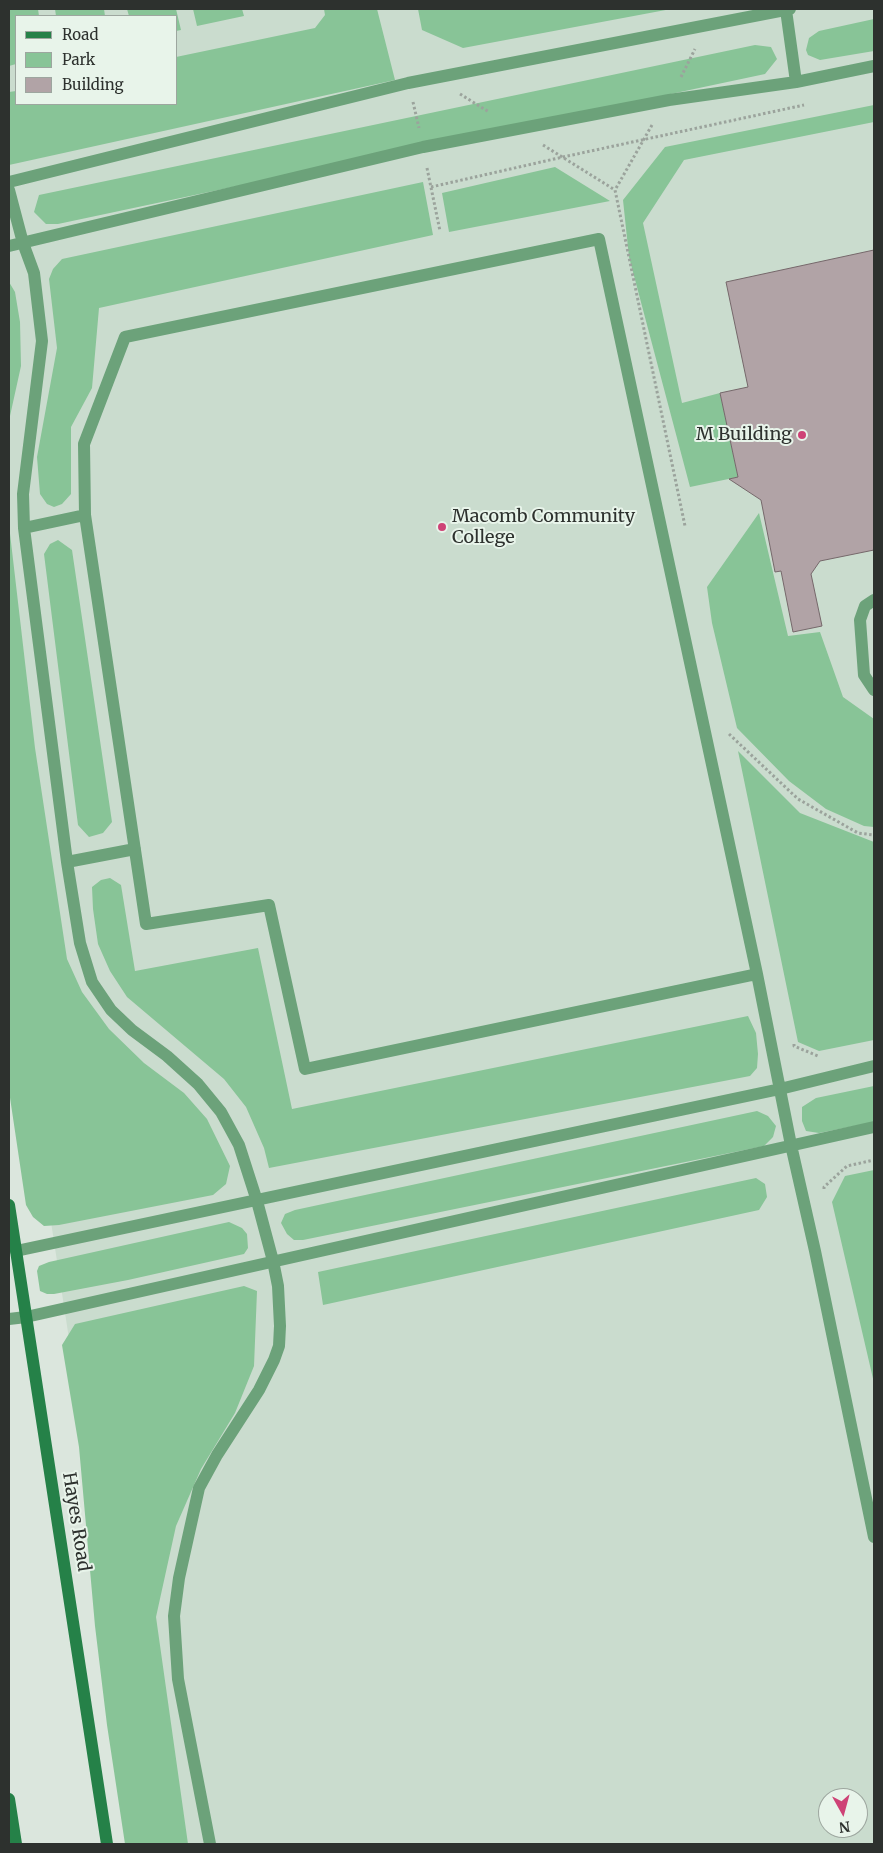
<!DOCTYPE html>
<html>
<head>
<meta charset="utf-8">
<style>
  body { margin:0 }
  #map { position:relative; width:883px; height:1853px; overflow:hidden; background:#dbe6dd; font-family:Merriweather,serif }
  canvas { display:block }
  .frame { position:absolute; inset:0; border:10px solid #2d312e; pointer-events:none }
  .legend { position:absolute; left:15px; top:15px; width:162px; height:90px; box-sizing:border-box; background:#e8f4ea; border:1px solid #9da69f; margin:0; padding:6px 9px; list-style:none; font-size:15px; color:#2d312e }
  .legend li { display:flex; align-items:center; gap:10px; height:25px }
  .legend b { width:25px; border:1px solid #9da69f }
  .north { position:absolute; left:818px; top:1788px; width:50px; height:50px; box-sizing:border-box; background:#e8f4ea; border:1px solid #9da69f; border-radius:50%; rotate:173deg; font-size:14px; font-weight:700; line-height:20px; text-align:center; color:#2d312e }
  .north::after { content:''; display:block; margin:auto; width:18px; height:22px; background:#ce4276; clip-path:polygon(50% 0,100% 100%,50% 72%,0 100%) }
</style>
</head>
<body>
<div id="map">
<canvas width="883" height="1853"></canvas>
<div class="frame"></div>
<ul class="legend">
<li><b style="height:6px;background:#258148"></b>Road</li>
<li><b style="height:14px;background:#88c497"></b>Park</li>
<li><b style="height:14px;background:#b1a3a6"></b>Building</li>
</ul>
<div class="north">N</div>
</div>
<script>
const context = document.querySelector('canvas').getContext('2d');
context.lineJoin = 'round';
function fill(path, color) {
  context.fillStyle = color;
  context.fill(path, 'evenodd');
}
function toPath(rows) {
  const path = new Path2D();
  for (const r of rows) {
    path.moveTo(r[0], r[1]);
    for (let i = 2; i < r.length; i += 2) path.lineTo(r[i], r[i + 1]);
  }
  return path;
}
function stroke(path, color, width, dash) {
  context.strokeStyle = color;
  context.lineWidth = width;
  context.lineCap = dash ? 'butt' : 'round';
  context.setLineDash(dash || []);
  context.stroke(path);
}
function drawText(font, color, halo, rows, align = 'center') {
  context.font = font + ' Merriweather,serif';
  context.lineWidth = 4;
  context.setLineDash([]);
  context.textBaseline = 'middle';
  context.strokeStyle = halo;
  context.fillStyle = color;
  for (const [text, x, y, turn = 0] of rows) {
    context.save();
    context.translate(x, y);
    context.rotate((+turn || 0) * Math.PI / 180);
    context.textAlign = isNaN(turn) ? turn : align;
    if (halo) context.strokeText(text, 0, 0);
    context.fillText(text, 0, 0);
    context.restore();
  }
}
fill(toPath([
  [9,9,874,9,874,1844,147,1844,9,950],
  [16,16,176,16,176,104,16,104],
  [828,1798,858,1798,858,1828,828,1828]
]), '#cadcce');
fill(toPath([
  [9,9,38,9,39,16,16,16,16,64,9,66],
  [55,9,104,9,105,16,56,16],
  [127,9,176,9,181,30,176,31,176,16,129,16],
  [193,9,242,9,244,16,197,26],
  [324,9,377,9,395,80,9,165,9,92,16,91,16,104,176,104,176,57,315,28,325,15],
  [418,9,671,9,463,48,422,30],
  [874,19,874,51,820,60,808,55,806,50,809,38,819,31],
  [755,45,771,47,777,59,765,74,58,224,46,224,34,212,39,195],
  [874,105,874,122,684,160,643,223,682,403,720,393,738,477,690,487,629,257,623,200,665,147],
  [555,167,610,201,449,232,442,193],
  [423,182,433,235,99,308,92,388,71,427,71,494,62,504,54,507,47,504,40,494,37,457,57,348,49,279,53,269,62,259],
  [9,282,15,292,20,322,21,366,10,416,9,449],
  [759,513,788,636,820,632,843,697,874,719,874,827,864,826,826,809,789,781,737,728,712,623,707,587],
  [9,525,35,748,67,959,82,992,109,1029,144,1063,184,1093,207,1119,230,1166,226,1184,213,1195,59,1225,44,1226,33,1217,26,1205,9,1091],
  [58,540,72,550,112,822,103,833,89,837,78,825,44,554,50,544],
  [738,751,800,813,874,842,874,1040,819,1051,798,1042],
  [110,878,121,885,135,971,258,948,292,1109,748,1016,756,1033,758,1054,757,1068,750,1076,269,1168,264,1148,246,1107,224,1079,127,997,110,971,98,944,93,909,92,887,101,880],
  [874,1086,874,1122,819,1133,806,1131,802,1121,802,1107,816,1098],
  [757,1111,768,1116,776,1126,773,1137,764,1146,303,1240,294,1240,287,1234,281,1223,285,1214,295,1210],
  [874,1170,874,1383,832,1202,845,1176],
  [756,1178,765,1184,767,1197,759,1210,323,1305,318,1272],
  [229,1222,242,1228,247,1234,248,1248,244,1254,128,1280,54,1294,47,1294,40,1291,37,1271,39,1266,49,1262],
  [244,1286,257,1291,254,1366,235,1413,201,1469,176,1526,156,1617,188,1844,125,1844,107,1725,95,1626,79,1447,62,1345,75,1324]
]), '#88c497');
const building = toPath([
  [874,250,874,550,820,561,811,574,822,626,793,632,781,571,775,572,761,500,729,479,738,477,720,393,748,387,726,282,874,250]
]);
fill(building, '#b1a3a6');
stroke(building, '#76686b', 1);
stroke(toPath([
  [681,77,695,49],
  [460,94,489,112],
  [413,102,419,128],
  [652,125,615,190,685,526],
  [543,145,615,190],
  [427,168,440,231],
  [431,187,563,157,804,105],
  [729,734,798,799,858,833,874,835],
  [794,1044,794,1046,818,1056],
  [824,1189,824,1187,847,1166,874,1160]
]), '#9ba39c', 3, [2.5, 2.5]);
stroke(toPath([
  [786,10,796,82],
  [9,182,408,83,790,9],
  [9,190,23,243,34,273,42,341,23,494,24,528,67,862,80,943,92,982,111,1010,132,1030,167,1056,198,1084,221,1112,239,1145,257,1201,273,1261,278,1286,280,1326,279,1346,274,1360,259,1390,217,1455,199,1488,179,1578,174,1616,178,1679,210,1844],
  [9,246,423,147,669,100,796,82,874,66],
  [85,515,146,924,269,905,305,1069,757,974],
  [24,528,85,515,84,444,125,337,599,239,757,974,791,1145,815,1251,874,1537],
  [874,600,865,606,860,620,864,675,874,690],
  [67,862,135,849],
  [16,1251,780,1089,874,1066],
  [9,1319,26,1317,874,1127]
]), '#6ca27a', 12);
stroke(toPath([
  [9,1205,107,1844],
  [9,1799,16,1844]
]), '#258148', 12);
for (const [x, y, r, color] of [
  [802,435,5,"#ce4276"],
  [442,527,5,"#ce4276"]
]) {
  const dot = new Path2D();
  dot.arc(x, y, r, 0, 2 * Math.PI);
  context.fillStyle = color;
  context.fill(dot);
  stroke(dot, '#e8f4ea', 2);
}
drawText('18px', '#2d312e', '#e8f4ea', [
  ["M Building",792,435],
  ["Macomb Community",452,517,"left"],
  ["College",452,538,"left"]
], 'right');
drawText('18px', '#2d312e', '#e8f4ea', [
  ["Hayes Road",76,1522,81]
]);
</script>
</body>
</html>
